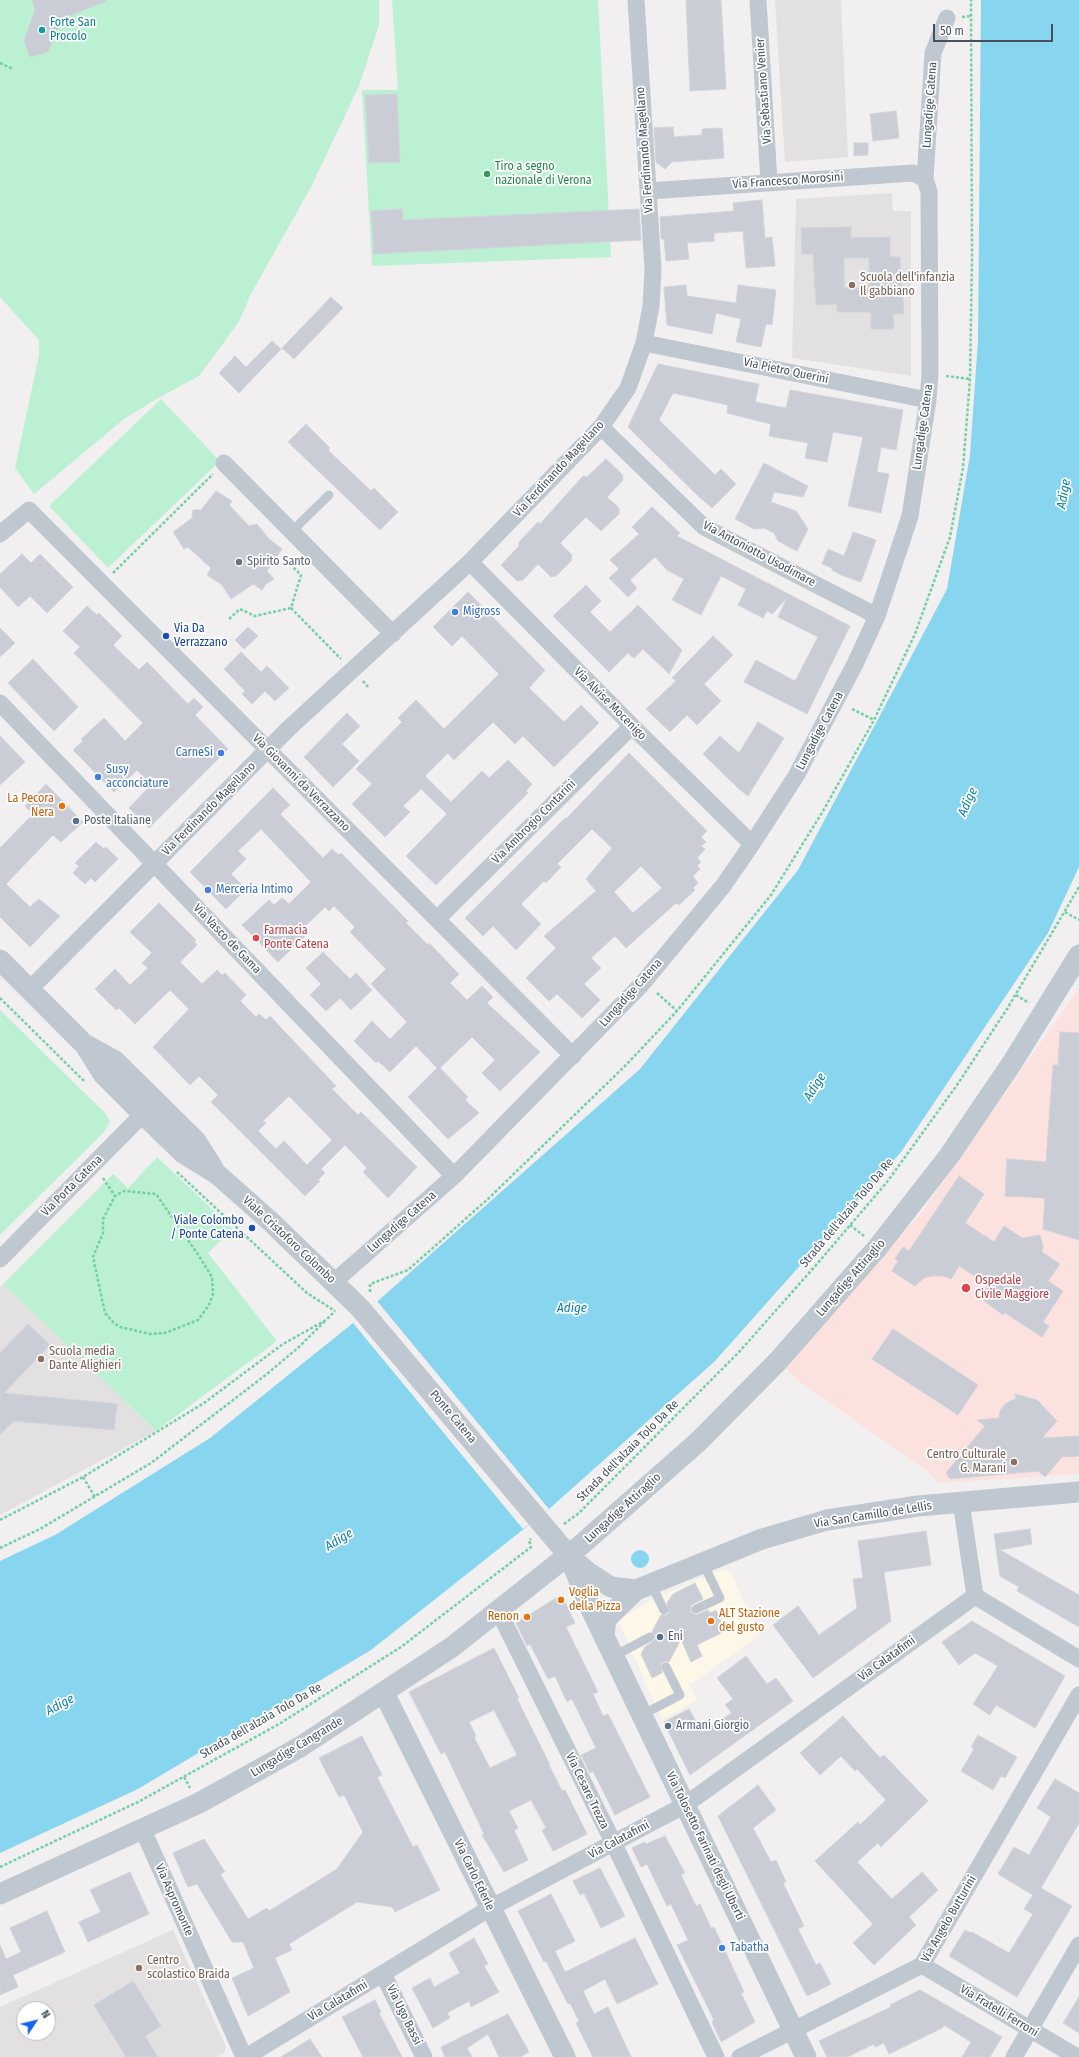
<!DOCTYPE html>
<html>
<head>
<meta charset="utf-8">
<style>
  body { margin:0 }
  #map { position:relative; width:1079px; height:2057px; overflow:hidden; background:#f1efef; font-family:"Fira Sans Condensed",sans-serif }
  canvas { display:block }
  .north { position:absolute; left:16px; top:2001px; width:40px; height:40px; box-sizing:border-box; background:#fff; border:1px solid #b5b9be; border-radius:50%; rotate:55deg; font-size:11px; font-weight:700; line-height:16px; text-align:center; color:#46515d }
  .north::after { content:''; display:block; margin:auto; width:14px; height:18px; background:#1266e8; clip-path:polygon(50% 0,100% 100%,50% 72%,0 100%) }
  .scale { position:absolute; left:933px; top:24px; width:120px; height:18px; box-sizing:border-box; border:2px solid #46515d; border-top:0; padding-left:5px; font-size:12px; line-height:14px; white-space:nowrap; color:#46515d; -webkit-text-stroke:3px #fff; paint-order:stroke }
</style>
</head>
<body>
<div id="map">
<canvas width="1079" height="2057"></canvas>
<div class="north">N</div>
<div class="scale">50 m</div>
</div>
<script>
const context = document.querySelector('canvas').getContext('2d');
context.lineJoin = 'round';
function fill(path, color) {
  context.fillStyle = color;
  context.fill(path, 'evenodd');
}
function toPath(rows) {
  const path = new Path2D();
  for (const r of rows) {
    if (r.length === 3) {
      path.moveTo(r[0] + r[2], r[1]);
      path.arc(r[0], r[1], r[2], 0, 2 * Math.PI);
      continue;
    }
    path.moveTo(r[0], r[1]);
    for (let i = 2; i < r.length; i += 2) path.lineTo(r[i], r[i + 1]);
  }
  return path;
}
function stroke(path, color, width, dash) {
  context.strokeStyle = color;
  context.lineWidth = width;
  context.lineCap = dash ? 'butt' : 'round';
  context.setLineDash(dash || []);
  context.stroke(path);
}
function drawText(font, color, halo, rows, align = 'center') {
  context.font = font + ' "Fira Sans Condensed",sans-serif';
  context.lineWidth = 3.5;
  context.setLineDash([]);
  context.textBaseline = 'middle';
  context.strokeStyle = halo;
  context.fillStyle = color;
  for (const [text, x, y, turn = 0] of rows) {
    context.save();
    context.translate(x, y);
    context.rotate((+turn || 0) * Math.PI / 180);
    context.textAlign = isNaN(turn) ? turn : align;
    if (halo) context.strokeText(text, 0, 0);
    context.fillText(text, 0, 0);
    context.restore();
  }
}
fill(toPath([
  [730,1570,759,1636,690,1685,697,1700,662,1720,618,1620,651,1600,718,1571]
]), '#fdf7e7');
fill(toPath([
  [775,0,841,0,848,157,785,162],
  [892,193,893,211,911,211,911,376,792,358,796,199],
  [3,1284,156,1431,0,1515,0,1287],
  [173,1930,226,2047,224,2053,217,2057,0,2057,0,2007],
  [24,2009,48,2009,48,2033,24,2033]
]), '#e2e0e1');
fill(toPath([
  [1079,988,1079,1474,939,1483,926,1470,798,1381,783,1365,922,1212]
]), '#fce2de');
fill(toPath([
  [0,0,379,0,379,25,359,86,311,187,251,294,239,321,217,352,199,376,160,397,124,419,34,494,15,468,39,355,39,340,0,297],
  [392,0,598,0,611,257,372,266,362,90,398,90],
  [161,399,220,461,108,568,49,506],
  [0,1010,106,1114,110,1121,105,1131,0,1235],
  [157,1157,233,1229,208,1253,277,1341,156,1431,3,1284,113,1174,128,1188]
]), '#bbf1d2');
fill(toPath([
  [981,0,1079,0,1079,867,1048,933,901,1152,715,1361,549,1509,371,1650,138,1789,0,1853,0,1561,55,1535,210,1438,353,1323,640,1069,798,870,947,589,970,455,978,341],
  [640,1559,9]
]), '#87d5ef');
fill(toPath([
  [377,1301,549,1509,523,1529,353,1323]
]), '#f1efef');
const building = toPath([
  [32,0,106,0,106,1,62,19,48,52,30,57,24,41,35,10,32,0],
  [686,0,721,0,726,89,690,91,686,0],
  [397,94,400,162,369,163,365,95,397,94],
  [896,111,899,138,873,141,870,114,896,111],
  [673,127,674,137,702,135,702,129,722,128,724,158,672,162,665,169,656,162,654,128,673,127],
  [854,143,868,143,868,155,854,156,854,143],
  [762,200,765,238,772,237,775,266,746,268,743,231,714,233,714,241,687,243,689,259,666,261,664,239,661,239,660,217,734,211,733,203,762,200],
  [402,209,403,220,639,209,641,240,374,254,371,211,402,209],
  [851,227,851,238,890,237,890,257,900,257,904,314,893,314,894,329,871,329,871,312,837,312,837,304,816,305,813,254,802,254,801,228,851,227],
  [844,258,869,258,869,288,844,288,844,258],
  [686,285,687,296,736,303,738,285,776,290,772,325,766,324,761,347,736,342,741,319,716,313,712,334,667,325,664,287,686,285],
  [331,297,343,308,294,359,282,348,331,297],
  [272,341,281,349,239,393,219,373,235,356,246,367,272,341],
  [658,364,759,384,755,402,786,408,790,390,903,410,896,450,881,447,877,472,889,474,881,513,848,506,863,437,833,432,827,462,805,458,808,443,769,436,771,424,727,413,728,405,673,393,659,420,715,475,721,469,736,484,712,508,697,495,628,427,658,364],
  [306,424,330,448,328,450,371,491,374,488,398,512,380,530,288,442,306,424],
  [606,459,622,474,623,480,607,497,619,508,619,514,601,531,586,517,560,543,572,555,571,561,556,576,551,577,538,564,523,580,517,581,501,565,519,546,519,542,538,522,540,524,583,476,587,477,606,459],
  [764,463,808,486,803,497,774,492,771,502,796,511,808,529,797,551,778,541,774,533,764,528,754,529,735,519,764,463],
  [216,491,232,501,229,505,249,526,257,524,269,539,282,549,267,571,274,579,266,584,262,590,253,584,231,599,222,585,207,575,211,568,188,547,184,549,173,532,192,518,193,510,201,510,216,491],
  [652,507,680,533,677,536,850,626,807,714,744,682,756,660,795,681,818,637,778,617,787,598,772,614,767,611,763,618,738,605,746,589,721,576,701,615,672,600,684,579,667,570,655,557,630,580,637,588,628,597,609,578,619,569,610,560,639,534,632,527,652,507],
  [853,532,876,540,861,582,841,575,832,570,832,568,822,564,828,549,844,556,853,532],
  [22,554,31,563,40,554,73,587,47,613,30,596,18,607,0,587,0,574,22,554],
  [586,585,601,601,590,612,610,632,638,605,682,650,669,674,643,649,634,658,628,653,609,672,553,616,586,585],
  [468,592,545,670,529,688,564,722,581,705,599,723,554,767,523,736,515,744,493,722,454,760,448,753,425,776,451,802,482,771,489,778,508,760,532,784,526,791,528,793,436,885,406,856,447,814,421,789,403,806,410,812,385,837,352,804,372,784,356,769,402,722,398,718,416,700,444,729,499,674,462,636,452,646,433,627,468,592],
  [87,606,97,615,99,613,122,636,113,645,139,670,147,662,188,704,194,698,203,707,195,715,228,749,149,828,129,808,151,785,137,770,114,792,73,750,83,741,81,739,104,718,125,741,143,723,74,653,80,647,63,631,87,606],
  [248,627,258,636,244,649,235,640,248,627],
  [0,628,15,643,0,657,0,628],
  [713,636,733,655,704,684,721,701,697,725,687,715,670,732,646,709,676,681,672,678,713,636],
  [241,652,261,672,267,666,289,688,275,701,265,691,252,704,242,694,245,691,224,669,241,652],
  [33,659,78,707,54,731,8,683,33,659],
  [347,713,360,726,342,744,359,761,333,787,304,757,347,713],
  [758,722,784,738,748,796,739,789,703,754,720,736,739,753,758,722],
  [0,736,25,762,0,785,0,736],
  [629,753,707,831,701,837,706,842,701,846,705,849,697,858,701,862,697,866,700,869,693,876,698,883,693,888,695,890,679,905,676,903,626,948,615,936,591,958,601,968,584,984,600,1000,582,1018,557,994,549,1001,526,978,556,948,544,936,596,891,586,879,612,848,592,829,557,864,561,867,546,883,544,881,521,904,541,924,516,950,493,926,483,936,465,918,565,818,566,819,629,753],
  [641,866,662,888,633,913,614,892,641,866],
  [46,784,83,822,61,842,53,835,6,884,30,907,39,899,60,916,30,947,0,917,0,848,33,814,25,806,46,784],
  [273,788,290,805,280,814,323,858,332,849,339,855,341,853,408,921,406,923,428,945,429,943,459,974,450,983,467,1000,482,986,493,997,487,1003,540,1052,500,1091,482,1073,495,1060,472,1037,440,1068,468,1097,465,1100,479,1113,448,1139,408,1097,437,1068,416,1046,390,1072,378,1061,376,1063,354,1041,372,1021,390,1039,407,1022,371,984,386,969,350,932,355,927,334,906,329,911,325,907,300,931,305,936,278,962,242,925,269,900,274,905,282,898,289,904,311,882,261,829,238,851,246,859,231,874,246,889,226,909,190,872,273,788],
  [96,842,104,849,106,847,118,859,95,882,91,878,85,884,73,873,79,866,75,863,96,842],
  [159,903,196,940,194,942,197,945,180,962,202,984,217,970,222,975,225,973,246,995,240,1001,256,1017,259,1014,266,1020,270,1016,336,1086,332,1089,358,1115,361,1112,417,1167,388,1198,363,1172,367,1168,345,1145,321,1169,325,1173,318,1180,320,1181,305,1196,211,1102,218,1095,199,1076,190,1085,153,1047,189,1009,170,990,135,1024,119,1008,116,1010,95,989,115,969,130,985,148,968,142,963,152,953,130,932,159,903],
  [289,1096,332,1140,307,1165,284,1141,276,1149,258,1131,266,1123,263,1121,289,1096],
  [323,952,350,979,356,973,372,990,351,1010,340,998,326,1011,310,995,321,984,306,968,323,952],
  [1060,1032,1079,1033,1079,1240,1043,1229,1045,1198,1005,1196,1007,1159,1046,1162,1053,1065,1058,1065,1060,1032],
  [959,1176,984,1194,965,1223,994,1242,1004,1226,1022,1238,1040,1235,1043,1246,1042,1252,1060,1264,1048,1281,1063,1291,1043,1322,1049,1326,1042,1337,1005,1313,1003,1315,980,1298,988,1285,959,1266,951,1279,944,1276,932,1276,924,1278,915,1286,892,1271,898,1261,895,1259,903,1247,909,1251,959,1176],
  [28,1324,50,1345,4,1393,117,1404,114,1430,14,1421,0,1435,0,1353,28,1324],
  [893,1329,978,1385,958,1415,872,1359,893,1329],
  [1015,1394,1037,1400,1057,1421,1042,1438,1079,1436,1079,1456,1062,1457,1045,1477,1038,1471,950,1479,946,1473,985,1426,977,1420,999,1418,1000,1411,1005,1404,1016,1398,1015,1394],
  [1030,1529,1032,1544,1000,1550,1079,1595,1079,1627,1017,1591,1019,1587,1000,1576,994,1534,1030,1529],
  [926,1531,931,1565,884,1572,891,1621,813,1678,773,1625,798,1606,819,1635,857,1608,853,1579,863,1578,858,1541,926,1531],
  [695,1583,703,1599,691,1605,691,1612,696,1615,708,1610,710,1613,716,1610,725,1631,697,1645,702,1656,691,1662,681,1639,669,1662,664,1662,661,1664,662,1673,652,1678,641,1654,645,1647,655,1640,655,1635,652,1632,661,1615,666,1615,669,1613,667,1603,673,1594,695,1583],
  [556,1598,564,1600,575,1623,566,1627,598,1692,593,1694,603,1716,608,1714,650,1797,615,1815,593,1771,590,1773,581,1755,596,1748,572,1699,567,1702,555,1676,548,1679,530,1644,527,1646,516,1623,556,1598],
  [972,1621,1065,1676,1035,1728,996,1705,990,1715,973,1704,998,1666,975,1653,959,1665,942,1642,972,1621],
  [494,1648,519,1698,517,1699,550,1765,549,1765,562,1791,565,1790,587,1834,553,1851,542,1830,546,1828,531,1800,509,1811,518,1828,514,1830,528,1860,504,1872,482,1835,484,1834,445,1752,441,1754,409,1692,494,1648],
  [494,1710,517,1755,490,1768,474,1737,476,1736,469,1722,494,1710],
  [746,1656,767,1684,776,1678,793,1701,690,1775,664,1722,689,1709,702,1732,732,1713,725,1705,733,1699,717,1678,746,1656],
  [843,1716,880,1758,884,1755,928,1801,881,1847,878,1843,857,1862,892,1899,922,1872,938,1890,909,1917,916,1925,874,1965,853,1943,873,1924,815,1861,858,1822,860,1825,886,1800,857,1769,855,1771,841,1756,820,1775,800,1753,843,1716],
  [978,1735,1017,1757,1005,1778,1001,1776,993,1790,961,1771,974,1749,971,1747,978,1735],
  [362,1736,382,1775,377,1777,413,1847,417,1845,440,1890,395,1912,392,1907,357,1902,289,1944,292,1950,275,1958,290,1992,248,2016,232,1978,254,1968,243,1942,232,1942,197,1884,188,1887,173,1853,204,1839,225,1872,220,1874,248,1919,267,1908,269,1911,337,1869,363,1832,344,1795,339,1797,319,1758,362,1736],
  [1055,1779,1079,1793,1079,1823,1041,1888,1072,1906,1017,1997,949,1956,965,1930,971,1933,972,1932,1009,1953,1033,1914,1024,1909,1033,1895,998,1874,1014,1847,1029,1855,1051,1817,1037,1808,1055,1779],
  [758,1785,776,1810,753,1828,771,1862,776,1860,786,1882,783,1883,804,1926,798,1929,816,1965,820,1963,831,1984,807,1996,718,1816,758,1785],
  [665,1836,685,1873,681,1875,696,1906,700,1904,711,1928,714,1927,744,1992,741,1993,755,2022,721,2042,712,2022,714,2020,677,1945,688,1940,671,1904,667,1906,647,1864,641,1867,632,1848,645,1842,646,1844,665,1836],
  [600,1868,625,1916,601,1928,584,1893,580,1895,573,1881,600,1868],
  [130,1872,149,1914,88,1942,79,1922,101,1912,90,1890,130,1872],
  [551,1894,575,1941,555,1951,565,1972,635,1938,658,1984,617,2004,605,1979,583,1991,594,2014,608,2007,631,2057,593,2057,576,2023,579,2021,570,2003,568,2004,546,1961,544,1962,518,1911,551,1894],
  [47,1911,65,1952,13,1975,18,1987,0,1995,0,1945,6,1959,21,1952,10,1928,47,1911],
  [474,1938,488,1964,484,1966,499,1992,471,2007,469,2001,447,2013,450,2018,433,2028,412,1988,430,1978,434,1987,460,1973,449,1953,474,1938],
  [133,1981,161,2026,145,2036,158,2057,126,2057,94,2005,133,1981],
  [920,1990,1002,2037,990,2057,962,2057,971,2042,944,2025,942,2028,889,2054,884,2043,875,2047,874,2044,847,2057,827,2057,819,2041,891,2007,890,2005,920,1990],
  [1079,1997,1079,2033,1063,2023,1079,1997],
  [375,2000,381,2012,379,2013,402,2057,363,2057,342,2017,375,2000],
  [508,2014,529,2052,520,2057,499,2057,488,2034,467,2048,472,2057,445,2057,441,2047,508,2014],
  [310,2039,322,2057,281,2057,310,2039]
]);
fill(building, '#cacdd5');
stroke(building, '#d2d4db', 1);
stroke(toPath([
  [962,17,971,16],
  [0,63,13,69],
  [946,376,970,379],
  [290,564,301,575,291,608,341,659],
  [113,573,213,474],
  [229,619,240,609,255,616,291,608],
  [363,681,368,687],
  [852,709,874,720],
  [1065,912,1079,920],
  [657,993,677,1011],
  [1016,995,1029,1003],
  [0,998,84,1081],
  [177,1172,307,1293,335,1311],
  [103,1178,115,1196,103,1219,103,1233,93,1257,105,1313,114,1323,120,1327,150,1334,165,1333,198,1320,209,1305,213,1294,212,1277,199,1256,156,1194,124,1191,115,1196],
  [850,1225,864,1236],
  [370,1292,370,1284,408,1270,489,1198,626,1065,677,1011,771,895,823,811,874,720,915,634,950,537,963,468,970,379,972,256,971,0],
  [83,1477,95,1497],
  [0,1520,83,1477,204,1403,283,1344,326,1320,335,1311],
  [564,1524,579,1513,739,1352,817,1264,887,1182,957,1085,1007,1009,1079,887],
  [0,1548,40,1529,151,1463,267,1374,300,1346,326,1320],
  [184,1777,190,1788],
  [0,1867,138,1802,279,1724,401,1647,531,1547,529,1540,531,1539]
]), '#72d0a6', 2.5, [3, 2]);
stroke(toPath([
  [292,531,329,495],
  [651,1584,664,1610],
  [696,1609,720,1598,703,1563],
  [614,1656,650,1637],
  [642,1715,680,1695,666,1667]
]), '#bfc8d1', 9);
stroke(toPath([
  [758,0,769,182],
  [649,191,913,173,925,179],
  [644,343,928,400],
  [601,427,704,527,877,616],
  [224,463,393,634],
  [0,534,29,510,573,1056],
  [470,562,632,726,752,844],
  [0,703,454,1176],
  [437,919,632,726],
  [30,989,288,729,470,562,601,427,628,388,644,343,651,306,653,269,636,0],
  [0,1259,143,1114],
  [335,1281,454,1176,641,985,723,886,752,844,796,776,855,664,877,616,910,516,928,400,930,373,929,192,925,179,933,53,947,18],
  [961,1502,975,1596,1079,1659],
  [499,1612,613,1842,716,2057],
  [143,1830,244,2057],
  [922,1965,1077,2057],
  [383,1974,424,2057],
  [246,2057,490,1908,685,1805,975,1596],
  [740,2057,922,1965,1079,1695],
  [1014,2057,1079,1945]
]), '#bfc8d1', 17);
stroke(toPath([
  [0,960,85,1045,103,1074,143,1114,183,1153,217,1174,270,1221,360,1308,569,1556,591,1609,806,2057],
  [86,1045,115,1061,125,1071,196,1141,213,1168],
  [571,1558,589,1573,611,1587,636,1590,762,1539,827,1520,918,1506,1079,1492],
  [604,1636,606,1619,636,1590],
  [384,1693,565,2057],
  [0,1894,199,1803,300,1747,452,1647,581,1545,699,1441,779,1360,878,1247,949,1156,1012,1063,1079,955]
]), '#bfc8d1', 21);
for (const [x, y, r, color] of [
  [42,30,4,"#0f9aa8"],
  [487,174,4,"#2e9e5b"],
  [852,285,4,"#8d6e63"],
  [239,562,4,"#6b7280"],
  [455,612,4,"#3f7fe0"],
  [166,636,4,"#1a4fb4"],
  [221,753,4,"#3f7fe0"],
  [98,777,4,"#3f7fe0"],
  [62,806,4,"#e8710a"],
  [76,821,4,"#5c6f8a"],
  [208,890,4,"#3f7fe0"],
  [256,938,4,"#e0444e"],
  [252,1228,4,"#1a4fb4"],
  [966,1288,5,"#e0444e"],
  [41,1359,4,"#8d6e63"],
  [1014,1462,4,"#8d6e63"],
  [561,1600,4,"#e8710a"],
  [527,1617,4,"#e8710a"],
  [711,1621,4,"#e8710a"],
  [660,1637,4,"#5c6f8a"],
  [668,1726,4,"#5c6f8a"],
  [722,1948,4,"#3f7fe0"],
  [139,1968,4,"#8d6e63"]
]) {
  const dot = new Path2D();
  dot.arc(x, y, r, 0, 2 * Math.PI);
  context.fillStyle = color;
  context.fill(dot);
  stroke(dot, '#fff', 1.5);
}
drawText('12px', '#0d838f', '#fff', [
  ["Forte San",50,23],
  ["Procolo",50,37]
], 'left');
drawText('12px', '#46515d', '#fff', [
  ["Via Sebastiano Venier",764,91,-94],
  ["Lungadige Catena",930,105,-86],
  ["Via Ferdinando Magellano",645,150,-94],
  ["Via Francesco Morosini",788,181,-4],
  ["Via Pietro Querini",786,371,12],
  ["Lungadige Catena",923,427,-82],
  ["Via Ferdinando Magellano",559,469,-47],
  ["Via Antoniotto Usodimare",759,554,28],
  ["Via Alvise Mocenigo",610,704,45],
  ["Lungadige Catena",820,731,-62],
  ["Via Giovanni da Verrazzano",301,783,45],
  ["Via Ferdinando Magellano",209,809,-45],
  ["Via Ambrogio Contarini",534,822,-45],
  ["Via Vasco de Gama",227,939,46],
  ["Lungadige Catena",631,993,-48],
  ["Via Porta Catena",72,1186,-45],
  ["Strada dell'alzaia Tolo Da Re",847,1213,-50],
  ["Lungadige Catena",402,1222,-41],
  ["Viale Cristoforo Colombo",289,1240,43],
  ["Lungadige Attiraglio",851,1278,-49],
  ["Ponte Catena",453,1417,50],
  ["Strada dell'alzaia Tolo Da Re",628,1451,-45],
  ["Lungadige Attiraglio",623,1508,-42],
  ["Via San Camillo de Lellis",873,1515,-9],
  ["Via Calatafimi",887,1659,-36],
  ["Strada dell'alzaia Tolo Da Re",261,1721,-30],
  ["Lungadige Cangrande",297,1747,-31],
  ["Via Cesare Trezza",587,1791,64],
  ["Via Calatafimi",619,1840,-28],
  ["Via Tolosetto Farinati degli Uberti",705,1846,64],
  ["Via Carlo Ederle",474,1875,64],
  ["Via Aspromonte",174,1900,66],
  ["Via Angelo Butturini",949,1919,-60],
  ["Via Calatafimi",338,2001,-31],
  ["Via Fratelli Ferroni",999,2011,31],
  ["Via Ugo Bassi",404,2015,64]
]);
drawText('12px', '#27864d', '#fff', [
  ["Tiro a segno",495,167],
  ["nazionale di Verona",495,181]
], 'left');
drawText('12px', '#785e54', '#fff', [
  ["Scuola dell'infanzia",860,278],
  ["Il gabbiano",860,292],
  ["Scuola media",49,1352],
  ["Dante Alighieri",49,1366],
  ["Centro Culturale",1006,1455,"right"],
  ["G. Marani",1006,1469,"right"],
  ["Centro",147,1961],
  ["scolastico Braida",147,1975]
], 'left');
drawText('12px', '#5b616d', '#fff', [
  ["Spirito Santo",247,562]
], 'left');
drawText('12px', '#366cbe', '#fff', [
  ["Migross",463,612],
  ["CarneSi",213,753,"right"],
  ["Susy",106,770],
  ["acconciature",106,784],
  ["Merceria Intimo",216,890],
  ["Tabatha",730,1948]
], 'left');
drawText('12px', '#164399', '#fff', [
  ["Via Da",174,629],
  ["Verrazzano",174,643],
  ["Viale Colombo",244,1221,"right"],
  ["/ Ponte Catena",244,1235,"right"]
], 'left');
drawText('12px', '#c56008', '#fff', [
  ["La Pecora",54,799],
  ["Nera",54,813],
  ["Voglia",569,1593,"left"],
  ["della Pizza",569,1607,"left"],
  ["ALT Stazione",719,1614,"left"],
  ["del gusto",719,1628,"left"],
  ["Renon",519,1617]
], 'right');
drawText('12px', '#4e5e75', '#fff', [
  ["Poste Italiane",84,821],
  ["Eni",668,1637],
  ["Armani Giorgio",676,1726]
], 'left');
drawText('12px', '#be3a42', '#fff', [
  ["Farmacia",264,931],
  ["Ponte Catena",264,945],
  ["Ospedale",975,1281],
  ["Civile Maggiore",975,1295]
], 'left');
drawText('italic 13px', '#087fa7', '#fff', [
  ["Adige",1064,494,-80],
  ["Adige",968,802,-66],
  ["Adige",815,1087,-58],
  ["Adige",572,1308],
  ["Adige",339,1540,-32],
  ["Adige",60,1705,-28]
]);
</script>
</body>
</html>
